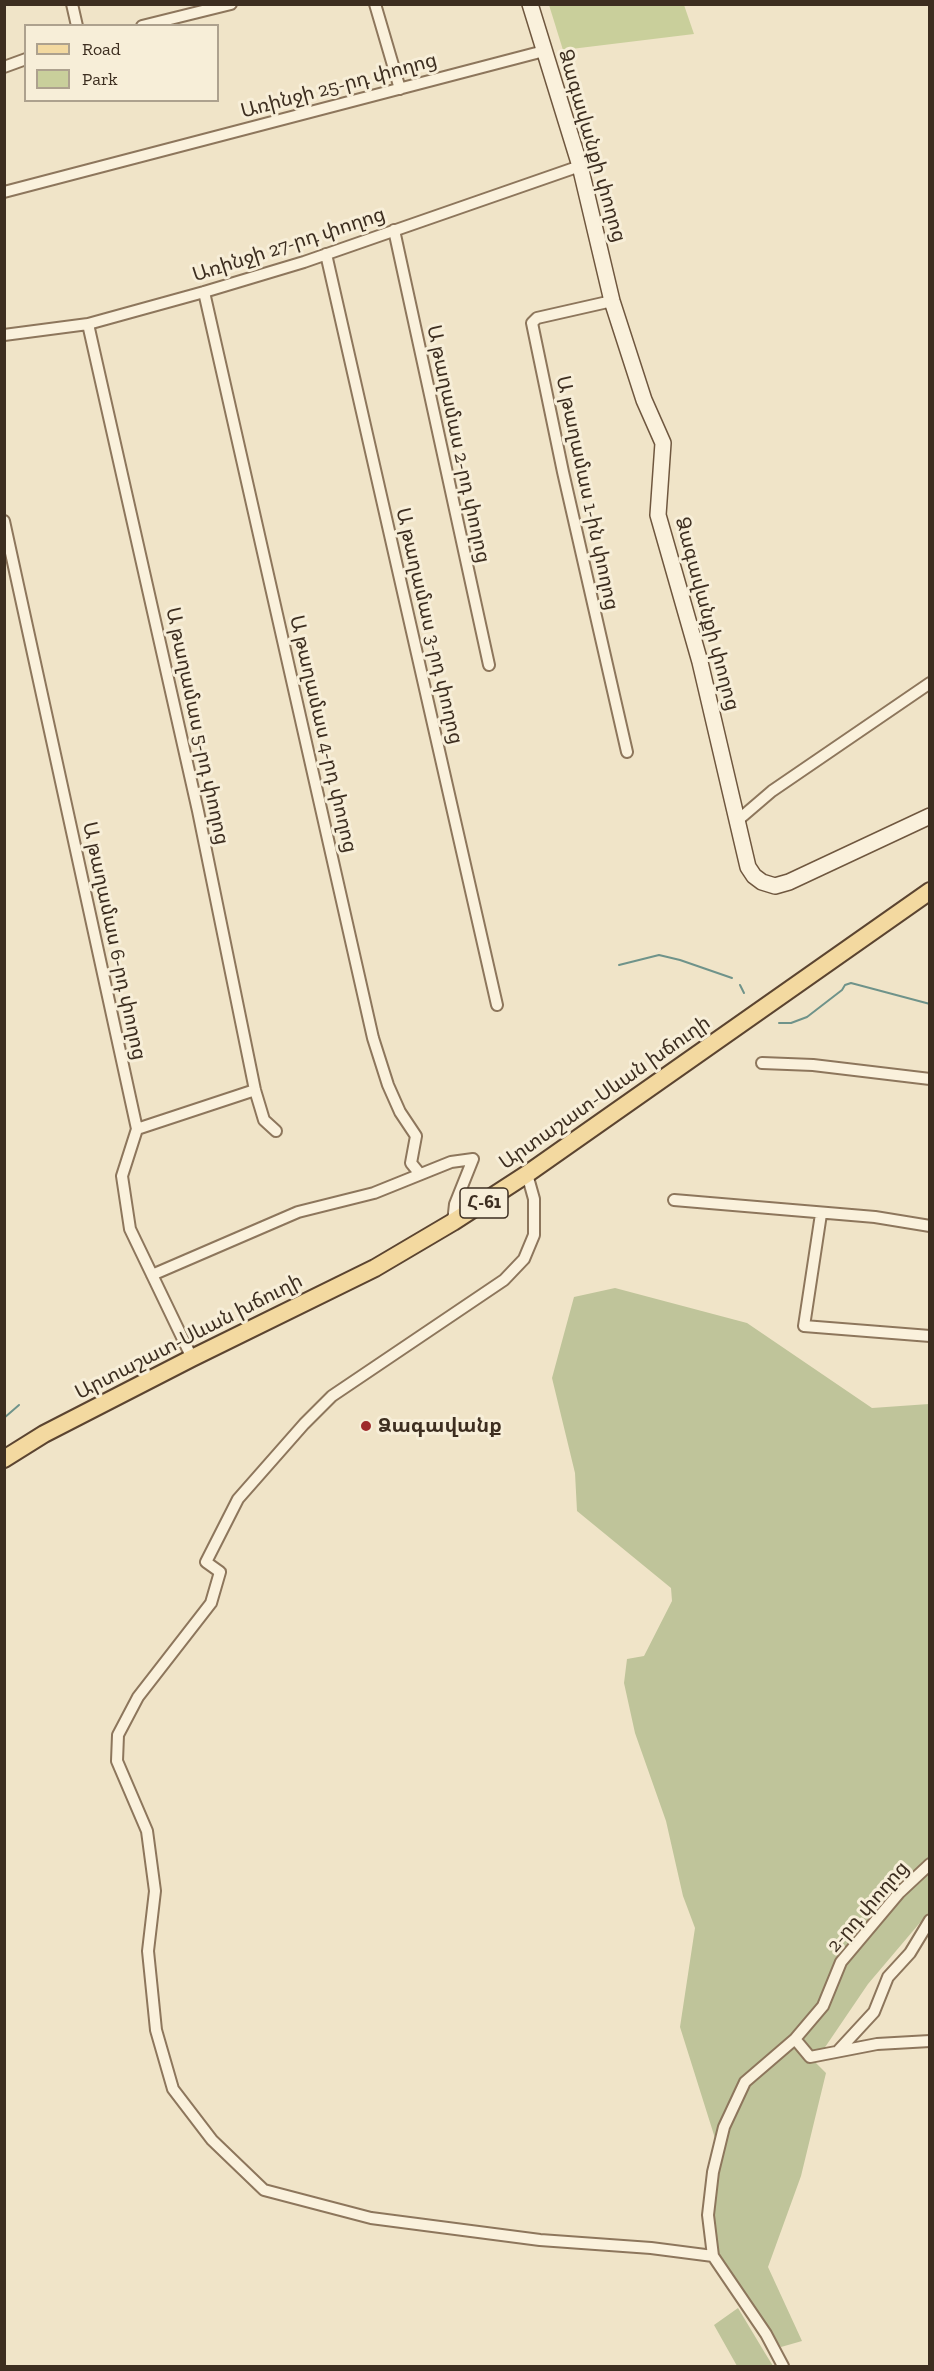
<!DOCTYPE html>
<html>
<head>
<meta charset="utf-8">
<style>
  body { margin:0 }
  #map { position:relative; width:934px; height:2371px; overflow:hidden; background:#f0e4c8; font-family:"Zilla Slab",serif }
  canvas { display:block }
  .frame { position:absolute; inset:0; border:6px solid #3d2e20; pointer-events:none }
  .legend { position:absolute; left:24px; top:24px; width:195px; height:78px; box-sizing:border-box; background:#f7eed8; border:2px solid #ada18e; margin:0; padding:8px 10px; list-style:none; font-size:18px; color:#3d2e20 }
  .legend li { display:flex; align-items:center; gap:12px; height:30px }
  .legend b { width:30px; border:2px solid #ada18e }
</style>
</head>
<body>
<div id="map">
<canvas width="934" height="2371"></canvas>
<div class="frame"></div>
<ul class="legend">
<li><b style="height:8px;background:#f3d9a0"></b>Road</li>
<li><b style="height:16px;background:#c9cf9b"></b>Park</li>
</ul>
</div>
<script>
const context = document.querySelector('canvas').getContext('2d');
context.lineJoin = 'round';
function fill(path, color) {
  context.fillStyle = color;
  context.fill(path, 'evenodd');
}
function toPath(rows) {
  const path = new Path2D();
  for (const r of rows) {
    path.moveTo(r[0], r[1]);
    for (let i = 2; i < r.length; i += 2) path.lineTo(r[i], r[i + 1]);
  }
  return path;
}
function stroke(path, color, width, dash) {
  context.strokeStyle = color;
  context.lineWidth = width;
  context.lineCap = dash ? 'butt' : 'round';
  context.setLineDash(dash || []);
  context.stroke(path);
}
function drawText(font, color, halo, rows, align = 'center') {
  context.font = font + ' "Zilla Slab","Noto Sans Armenian",serif';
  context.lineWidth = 6;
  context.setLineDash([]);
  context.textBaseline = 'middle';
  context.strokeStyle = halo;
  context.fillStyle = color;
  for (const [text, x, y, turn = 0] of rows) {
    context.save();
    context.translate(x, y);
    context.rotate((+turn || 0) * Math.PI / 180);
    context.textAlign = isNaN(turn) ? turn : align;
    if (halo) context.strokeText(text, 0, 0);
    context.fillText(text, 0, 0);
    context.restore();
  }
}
fill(toPath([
  [549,5,684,5,694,34,563,50]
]), '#c9cf9b');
fill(toPath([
  [615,1288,747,1323,872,1408,929,1404,929,1912,868,1984,815,2062,826,2073,801,2176,768,2267,802,2341,781,2347,715,2256,711,2223,719,2151,680,2027,695,1928,683,1896,666,1821,635,1733,624,1683,627,1659,644,1656,672,1601,671,1588,577,1511,575,1473,552,1378,574,1297],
  [738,2308,765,2353,773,2366,737,2366,714,2325]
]), '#bfc49a');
stroke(toPath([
  [619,965,659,955,680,960,732,978],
  [740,985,744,993],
  [779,1023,791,1023,807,1017,842,990,845,985,851,983,930,1004],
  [4,1418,19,1405]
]), '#6f938a', 2);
const street = toPath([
  [72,4,77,26],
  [375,4,400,89],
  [142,26,231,4],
  [4,67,26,59],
  [4,192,544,51],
  [394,230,489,665],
  [326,254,497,1005],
  [204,292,373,1038,388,1085,400,1112,416,1136,411,1163,420,1174],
  [612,301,537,318,532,323,563,472,627,752],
  [88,324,198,811,255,1090,264,1120,276,1131],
  [4,335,88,324,204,292,304,262,580,166],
  [4,521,137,1129,122,1176,130,1229,192,1358],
  [737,821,772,791,930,683],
  [762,1063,813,1065,930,1079],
  [137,1129,255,1090],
  [527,1174,534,1199,534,1235,524,1259,504,1280,332,1396,304,1424,238,1499,206,1562,220,1572,211,1603,138,1697,118,1735,117,1761,147,1831,155,1891,148,1951,156,2030,173,2089,212,2140,264,2190,371,2218,540,2240,651,2248,713,2256],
  [674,1200,875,1217,930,1226],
  [821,1214,804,1326,930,1336],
  [152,1275,298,1212,374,1193,451,1162,473,1159,455,1204,453,1222],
  [795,2039,810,2057,877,2044,930,2041],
  [838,2051,874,2012,888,1977,910,1953,930,1920],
  [783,2366,766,2334,713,2256,708,2215,713,2172,724,2127,745,2082,795,2039,823,2006,841,1962,899,1893,930,1864]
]);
const secondary = toPath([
  [530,4,580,166,612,301,644,400,663,443,658,515,700,662,748,867,754,876,762,882,775,886,789,882,930,816]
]);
const primary = toPath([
  [4,1459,44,1434,192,1358,375,1268,453,1222,527,1174,930,891]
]);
stroke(street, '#8d765c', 14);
stroke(secondary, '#6f573f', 18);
stroke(primary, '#5b4430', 20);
stroke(street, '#faf1dc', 10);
stroke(secondary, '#faf1dc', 15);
stroke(primary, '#f3d9a0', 16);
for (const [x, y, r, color] of [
  [366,1426,6,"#9e2a2b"]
]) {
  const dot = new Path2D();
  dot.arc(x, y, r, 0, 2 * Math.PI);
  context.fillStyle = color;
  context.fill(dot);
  stroke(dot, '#f7eed8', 2);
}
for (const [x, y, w] of [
  [484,1203,48]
]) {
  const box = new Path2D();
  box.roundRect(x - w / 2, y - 15, w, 30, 4.5);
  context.fillStyle = '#f7eed8';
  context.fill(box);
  stroke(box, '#3d2e20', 1.5);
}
drawText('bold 18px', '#3d2e20', null, [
  ["Հ-61",484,1203]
]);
drawText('20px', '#3d2e20', '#f7eed8', [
  ["Առինջի 25-րդ փողոց",339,86,-15],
  ["Ձագավանքի փողոց",592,146,74],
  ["Առինջի 27-րդ փողոց",289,245,-18],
  ["Ա թաղամաս 2-րդ փողոց",458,444,78],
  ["Ա թաղամաս 1-ին փողոց",587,493,78],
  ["Ձագավանքի փողոց",707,614,75],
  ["Ա թաղամաս 3-րդ փողոց",429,626,77],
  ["Ա թաղամաս 5-րդ փողոց",197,726,78],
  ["Ա թաղամաս 4-րդ փողոց",323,734,77],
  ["Ա թաղամաս 6-րդ փողոց",114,941,78],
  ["Արտաշատ-Սևան խճուղի",605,1093,-35],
  ["Արտաշատ-Սևան խճուղի",189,1337,-27],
  ["2-րդ փողոց",868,1907,-49]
]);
drawText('bold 20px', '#3d2e20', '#f7eed8', [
  ["Ձագավանք",378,1426]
], 'left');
</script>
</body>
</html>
